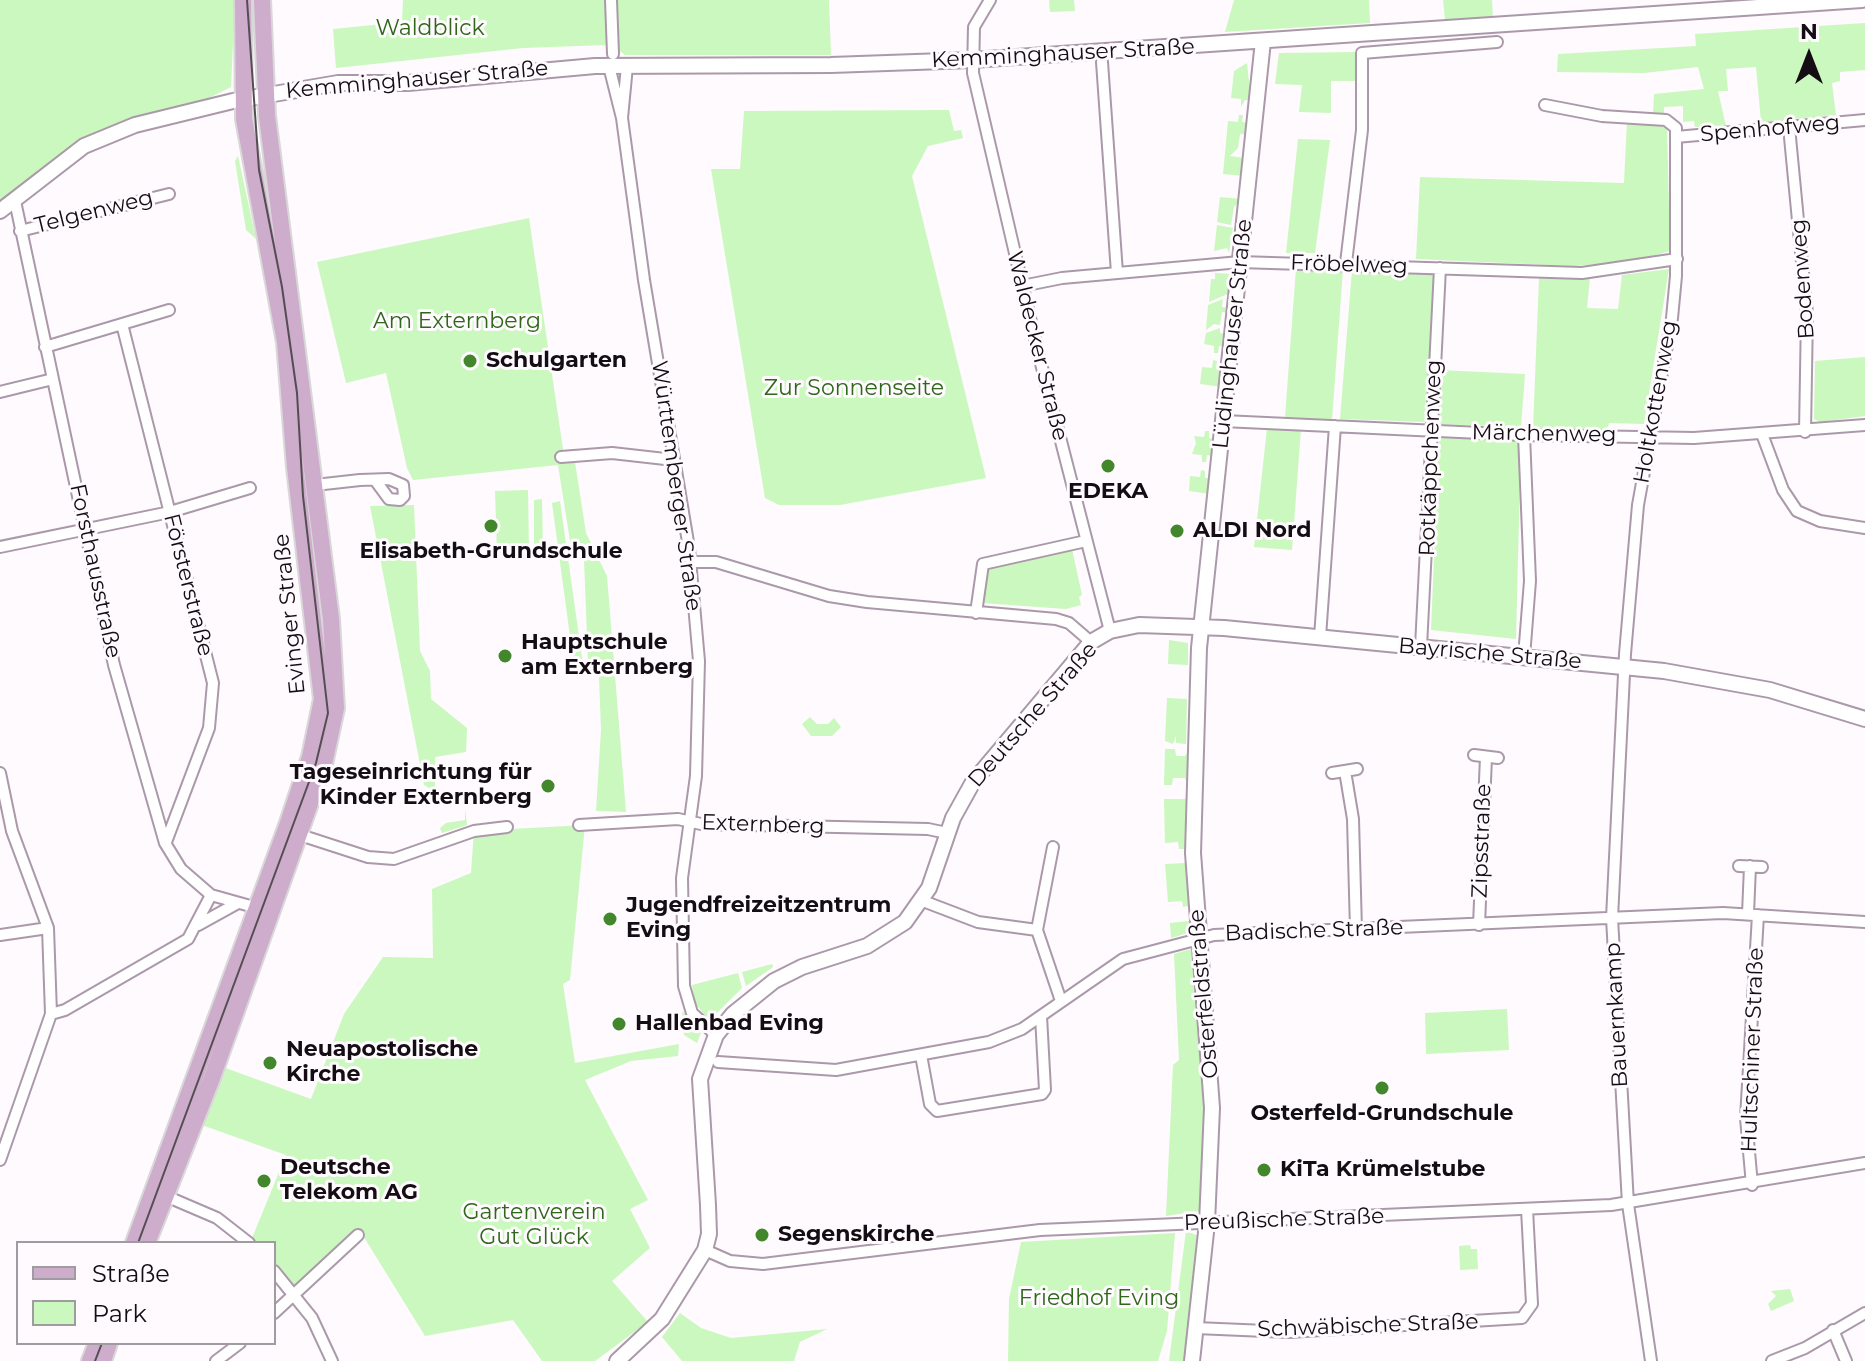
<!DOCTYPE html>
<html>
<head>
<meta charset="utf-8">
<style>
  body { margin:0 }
  #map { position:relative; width:1865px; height:1361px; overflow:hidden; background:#fefafe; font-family:Montserrat,sans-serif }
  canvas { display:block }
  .legend { position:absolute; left:16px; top:1241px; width:260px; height:104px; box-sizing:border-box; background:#fefafe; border:2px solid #a09ba0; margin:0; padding:10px 14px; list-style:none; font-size:24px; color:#140d13 }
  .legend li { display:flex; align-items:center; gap:16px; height:40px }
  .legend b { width:40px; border:2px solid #a09ba0 }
  .north { position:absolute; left:1769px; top:16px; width:80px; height:80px; -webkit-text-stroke:6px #fefafe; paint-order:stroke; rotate:0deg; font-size:22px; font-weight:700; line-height:32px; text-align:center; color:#140d13 }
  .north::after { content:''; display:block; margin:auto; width:28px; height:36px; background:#140d13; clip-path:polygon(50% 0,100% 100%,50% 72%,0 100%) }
</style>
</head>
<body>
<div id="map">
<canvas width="1865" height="1361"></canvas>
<ul class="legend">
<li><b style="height:10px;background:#ceaccc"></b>Straße</li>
<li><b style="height:22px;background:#cbf8be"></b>Park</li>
</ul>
<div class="north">N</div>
</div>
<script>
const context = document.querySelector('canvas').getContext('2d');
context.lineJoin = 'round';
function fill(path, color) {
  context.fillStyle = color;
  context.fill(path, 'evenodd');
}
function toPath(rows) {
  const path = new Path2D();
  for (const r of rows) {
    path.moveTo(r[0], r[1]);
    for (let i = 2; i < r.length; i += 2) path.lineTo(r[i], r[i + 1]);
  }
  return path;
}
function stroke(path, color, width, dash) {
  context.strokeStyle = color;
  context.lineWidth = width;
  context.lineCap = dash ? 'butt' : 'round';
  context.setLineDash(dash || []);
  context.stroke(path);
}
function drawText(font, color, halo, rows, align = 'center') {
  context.font = font + ' Montserrat,sans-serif';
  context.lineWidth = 6;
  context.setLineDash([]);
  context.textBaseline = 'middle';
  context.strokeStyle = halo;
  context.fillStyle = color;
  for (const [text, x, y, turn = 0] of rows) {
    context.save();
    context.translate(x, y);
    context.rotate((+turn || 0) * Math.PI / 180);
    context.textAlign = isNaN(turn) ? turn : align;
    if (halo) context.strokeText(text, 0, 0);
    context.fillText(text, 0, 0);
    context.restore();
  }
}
fill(toPath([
  [0,0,235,0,231,87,207,99,114,124,85,137,0,201],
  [403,0,605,0,607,45,523,48,336,68,333,29,402,22],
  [616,0,829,0,831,55,625,55,617,49],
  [1049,0,1074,0,1075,11,1050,12],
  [1234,0,1369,0,1370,23,1225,32],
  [1443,0,1492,0,1493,19,1445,20],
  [1865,23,1865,70,1840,72,1840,81,1832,83,1836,115,1761,122,1756,67,1726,69,1728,91,1718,91,1726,126,1695,127,1694,121,1683,122,1683,106,1664,107,1664,114,1653,114,1654,94,1704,89,1698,67,1644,73,1557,72,1558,54,1696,46,1695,34],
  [1356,52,1355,81,1331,81,1331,113,1299,112,1302,85,1275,84,1279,53],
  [1247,63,1251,100,1245,100,1241,107,1241,99,1231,98,1234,71],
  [949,110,954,131,961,130,963,138,928,146,912,176,986,478,840,505,779,505,765,498,711,169,740,169,744,111],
  [1239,115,1243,115,1242,122,1251,123,1249,135,1240,134,1238,148,1230,156,1244,158,1245,176,1223,174,1228,121,1238,122],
  [1627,120,1667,126,1670,251,1632,262,1571,266,1416,259,1420,177,1624,183],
  [1298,139,1330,140,1315,253,1286,253],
  [238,156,256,239,246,230,235,161],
  [1220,197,1242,199,1234,207,1231,225,1217,222],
  [529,218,564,456,575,462,586,533,607,576,626,812,596,811,601,730,599,677,588,662,584,559,571,547,558,465,413,480,407,468,386,373,346,383,317,262],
  [1217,225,1233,228,1229,253,1227,248,1214,251],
  [1296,268,1343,269,1332,420,1285,417],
  [1669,269,1644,424,1609,423,1607,431,1533,428,1539,278,1590,278,1587,308,1618,309,1622,275],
  [1352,270,1440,274,1426,422,1340,419],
  [1215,273,1233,274,1232,292,1209,302,1211,279,1215,279],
  [1223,299,1222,307,1230,308,1230,313,1222,312,1220,325,1214,324,1206,330,1208,305],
  [1220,328,1220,333,1228,334,1226,347,1219,346,1218,353,1214,353,1214,346,1204,344,1206,333],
  [1865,357,1865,416,1820,422,1814,419,1815,361],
  [1213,360,1217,361,1216,369,1224,370,1222,387,1200,384,1202,367,1212,368],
  [1439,370,1525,374,1521,427,1435,424],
  [1267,428,1301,429,1292,550,1254,547],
  [1205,431,1209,431,1209,438,1217,439,1214,456,1207,455,1206,462,1202,462,1202,455,1192,454,1196,443,1194,436,1204,437],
  [1439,435,1521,438,1516,639,1431,630],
  [1201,470,1205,471,1205,478,1212,478,1210,494,1189,491,1190,476,1200,477],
  [528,490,529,553,497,553,495,491],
  [542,499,543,552,534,552,534,500],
  [560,501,583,665,574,666,552,503],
  [414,505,420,651,430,671,431,699,467,728,466,752,435,757,435,787,431,789,424,785,370,506],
  [1072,549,1082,595,1079,597,1081,605,1066,609,982,603,985,568],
  [1169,640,1188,643,1188,665,1168,664],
  [1167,698,1187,699,1186,744,1176,743,1176,736,1173,744,1165,741],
  [810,717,817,724,828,724,834,718,841,727,832,736,811,736,802,724],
  [1165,749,1175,749,1176,756,1185,756,1188,751,1187,784,1185,778,1173,778,1172,785,1164,785],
  [1187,792,1188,849,1179,849,1178,842,1165,843,1164,799,1185,799],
  [465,808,467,825,442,833,440,828,446,823,465,820],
  [585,825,570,980,563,984,575,1063,679,1044,678,1056,631,1061,585,1080,648,1200,630,1209,650,1248,612,1281,648,1322,595,1361,542,1361,513,1320,425,1336,362,1234,294,1294,274,1271,274,1243,250,1243,286,1155,199,1124,220,1066,311,1099,344,1014,383,957,433,958,432,889,471,873,474,831],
  [1186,857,1192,905,1183,907,1182,901,1168,902,1165,864,1186,863],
  [1189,915,1192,916,1188,933,1171,938,1170,923,1189,921],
  [1195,948,1203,1061,1203,1203,1199,1211,1166,1216,1173,1065,1179,1060,1174,954],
  [772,964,773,967,746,986,742,972],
  [738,973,742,988,713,1017,707,1018,695,1003,692,985],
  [1507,1009,1509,1050,1426,1054,1425,1013],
  [682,1011,702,1030,697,1043,684,1035],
  [1186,1231,1201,1237,1188,1361,1169,1361],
  [1175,1233,1167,1331,1158,1361,1008,1361,1009,1299,1021,1242],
  [1470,1245,1471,1249,1477,1249,1478,1269,1460,1270,1459,1246],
  [1790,1289,1794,1301,1771,1311,1768,1304,1776,1296,1771,1291],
  [680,1313,701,1328,731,1338,827,1329,800,1342,794,1361,682,1361,662,1337]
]), '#cbf8be');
const street = toPath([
  [611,0,613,54],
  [990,0,974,27,973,73,1038,352,1110,631],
  [1102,62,1117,273],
  [609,66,622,118],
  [627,66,622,118,644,280,689,548,699,661,696,776,682,878,684,986,692,1013,716,1035],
  [1545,105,1602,116,1666,120,1676,128,1676,276,1672,318,1638,505,1625,654,1612,918,1628,1204,1651,1361],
  [1789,127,1807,314,1805,432],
  [1676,137,1865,120],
  [15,201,114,665,165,843,181,869,211,895,261,909],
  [20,231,169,194],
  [1346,263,1362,130,1362,53,1497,42],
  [1022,286,1062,278,1240,262,1582,273,1677,259],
  [122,324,213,683,209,728,166,842],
  [45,347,169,310],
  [0,392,53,379],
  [1223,421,1524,435,1694,438,1865,425],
  [1762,434,1783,490,1797,511,1820,521,1865,528],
  [561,457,612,453,674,460],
  [315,485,360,480,389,479,403,485,404,496,400,500,389,499,375,480],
  [0,547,170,512,250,488],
  [691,562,716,562,829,596,867,602,1056,619,1069,623,1091,642],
  [976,613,983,564,1086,541],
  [1320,637,1335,426],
  [1421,647,1440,268],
  [1524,657,1530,581,1524,435],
  [1474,755,1498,758],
  [1345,771,1353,819,1356,930],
  [0,773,12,831,48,928,51,1014],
  [1332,773,1357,769],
  [579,825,678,819,701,824,928,829,947,833],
  [294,833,368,857,394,859,474,831,507,827],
  [1053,847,1037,930,1061,1001],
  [1739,866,1762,867],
  [923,901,978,922,1037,930],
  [1748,914,1750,866],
  [198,925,236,904],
  [1479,925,1486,757],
  [0,935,48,928],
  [921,1055,930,1104,937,1111,1042,1094,1045,1090,1041,1016],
  [718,1062,836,1070,989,1042,1022,1029,1123,959,1214,935,1723,913,1865,922],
  [0,1160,51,1014,65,1010,188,939,211,895],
  [1752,1185,1746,1118,1758,915],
  [161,1194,217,1218,249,1243],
  [705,1250,730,1261,763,1264,1040,1230,1611,1205,1865,1163],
  [274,1271,312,1318,332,1361],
  [274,1313,358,1235],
  [1196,1328,1289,1332,1522,1318,1532,1304,1527,1209],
  [1833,1330,1846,1361],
  [216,1361,240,1343],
  [1772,1361,1805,1348,1865,1313]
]);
const secondary = toPath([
  [0,211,84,146,135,125,233,101,338,83,408,83,595,66,831,65,972,60,1862,0],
  [617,1361,662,1319,705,1250,709,1234,708,1205,700,1079,716,1035,733,1014,774,981,802,967,867,946,905,922,929,888,953,818,973,782,1091,642,1110,631,1139,625,1224,628,1664,671,1770,690,1865,719],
  [1192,1361,1207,1223,1212,1108,1193,853,1199,648,1263,41]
]);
const primary = toPath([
  [134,1243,288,823,310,757,322,699,295,467,285,342,244,119,243,0],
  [147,1243,212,1078,324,764,336,708,331,619,267,116,262,0],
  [90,1361,97,1343],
  [103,1361,109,1343]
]);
stroke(street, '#ab99aa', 14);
stroke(secondary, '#ab99aa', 18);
stroke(primary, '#d9d8d9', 20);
stroke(street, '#fff', 10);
stroke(secondary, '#fff', 14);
stroke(primary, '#ceaccc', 16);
stroke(toPath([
  [138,1243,316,763,328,713,303,496,297,393,282,287,259,170,247,0],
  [95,1361,102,1343]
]), '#544e53', 2);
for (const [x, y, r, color] of [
  [470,361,8,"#42872b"],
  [1108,466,8,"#42872b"],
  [491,526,8,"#42872b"],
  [1177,531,8,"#42872b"],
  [505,656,8,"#42872b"],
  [548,786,8,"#42872b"],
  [610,919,8,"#42872b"],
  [619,1024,8,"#42872b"],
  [270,1063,8,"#42872b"],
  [1382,1088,8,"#42872b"],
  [1264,1170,8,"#42872b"],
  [264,1181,8,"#42872b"],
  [762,1235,8,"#42872b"]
]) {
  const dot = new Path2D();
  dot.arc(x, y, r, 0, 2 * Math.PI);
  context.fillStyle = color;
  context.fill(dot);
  stroke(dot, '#fefafe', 3);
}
drawText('22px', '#2e6719', '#fefafe', [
  ["Waldblick",430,29],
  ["Am Externberg",457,322],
  ["Zur Sonnenseite",854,389],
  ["Gartenverein",534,1213],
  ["Gut Glück",534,1238],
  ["Friedhof Eving",1099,1299]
]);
drawText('22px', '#140d13', '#fefafe', [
  ["Kemminghauser Straße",1063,54,-3],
  ["Kemminghauser Straße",417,80,-5],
  ["Spenhofweg",1770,129,-5],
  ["Telgenweg",94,212,-14],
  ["Fröbelweg",1349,265,2],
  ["Bodenweg",1803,279,-94],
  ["Lüdinghauser Straße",1233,334,-84],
  ["Waldecker Straße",1037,346,76],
  ["Holtkottenweg",1656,402,-80],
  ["Märchenweg",1544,434,1],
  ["Rotkäppchenweg",1431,458,-88],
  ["Württemberger Straße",676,486,82],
  ["Forsthausstraße",95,571,78],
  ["Försterstraße",188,585,76],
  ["Evinger Straße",290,614,-96],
  ["Bayrische Straße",1490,654,5],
  ["Deutsche Straße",1033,715,-49],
  ["Externberg",763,825,2],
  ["Zipsstraße",1482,841,-88],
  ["Badische Straße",1314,931,-2],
  ["Osterfeldstraße",1204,994,-95],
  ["Bauernkamp",1617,1015,-93],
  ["Hultschiner Straße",1753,1050,-88],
  ["Preußische Straße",1284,1220,-2],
  ["Schwäbische Straße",1368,1326,-2]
]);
drawText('bold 22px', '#140d13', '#fefafe', [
  ["Schulgarten",486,361],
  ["EDEKA",1108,492,"center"],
  ["ALDI Nord",1193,531],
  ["Elisabeth-Grundschule",491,552,"center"],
  ["Hauptschule",521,643],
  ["am Externberg",521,668],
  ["Tageseinrichtung für",532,773,"right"],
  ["Kinder Externberg",532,798,"right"],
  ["Jugendfreizeitzentrum",626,906],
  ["Eving",626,931],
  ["Hallenbad Eving",635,1024],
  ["Neuapostolische",286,1050],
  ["Kirche",286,1075],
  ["Osterfeld-Grundschule",1382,1114,"center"],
  ["Deutsche",280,1168],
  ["Telekom AG",280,1193],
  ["KiTa Krümelstube",1280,1170],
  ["Segenskirche",778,1235]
], 'left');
</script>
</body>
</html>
